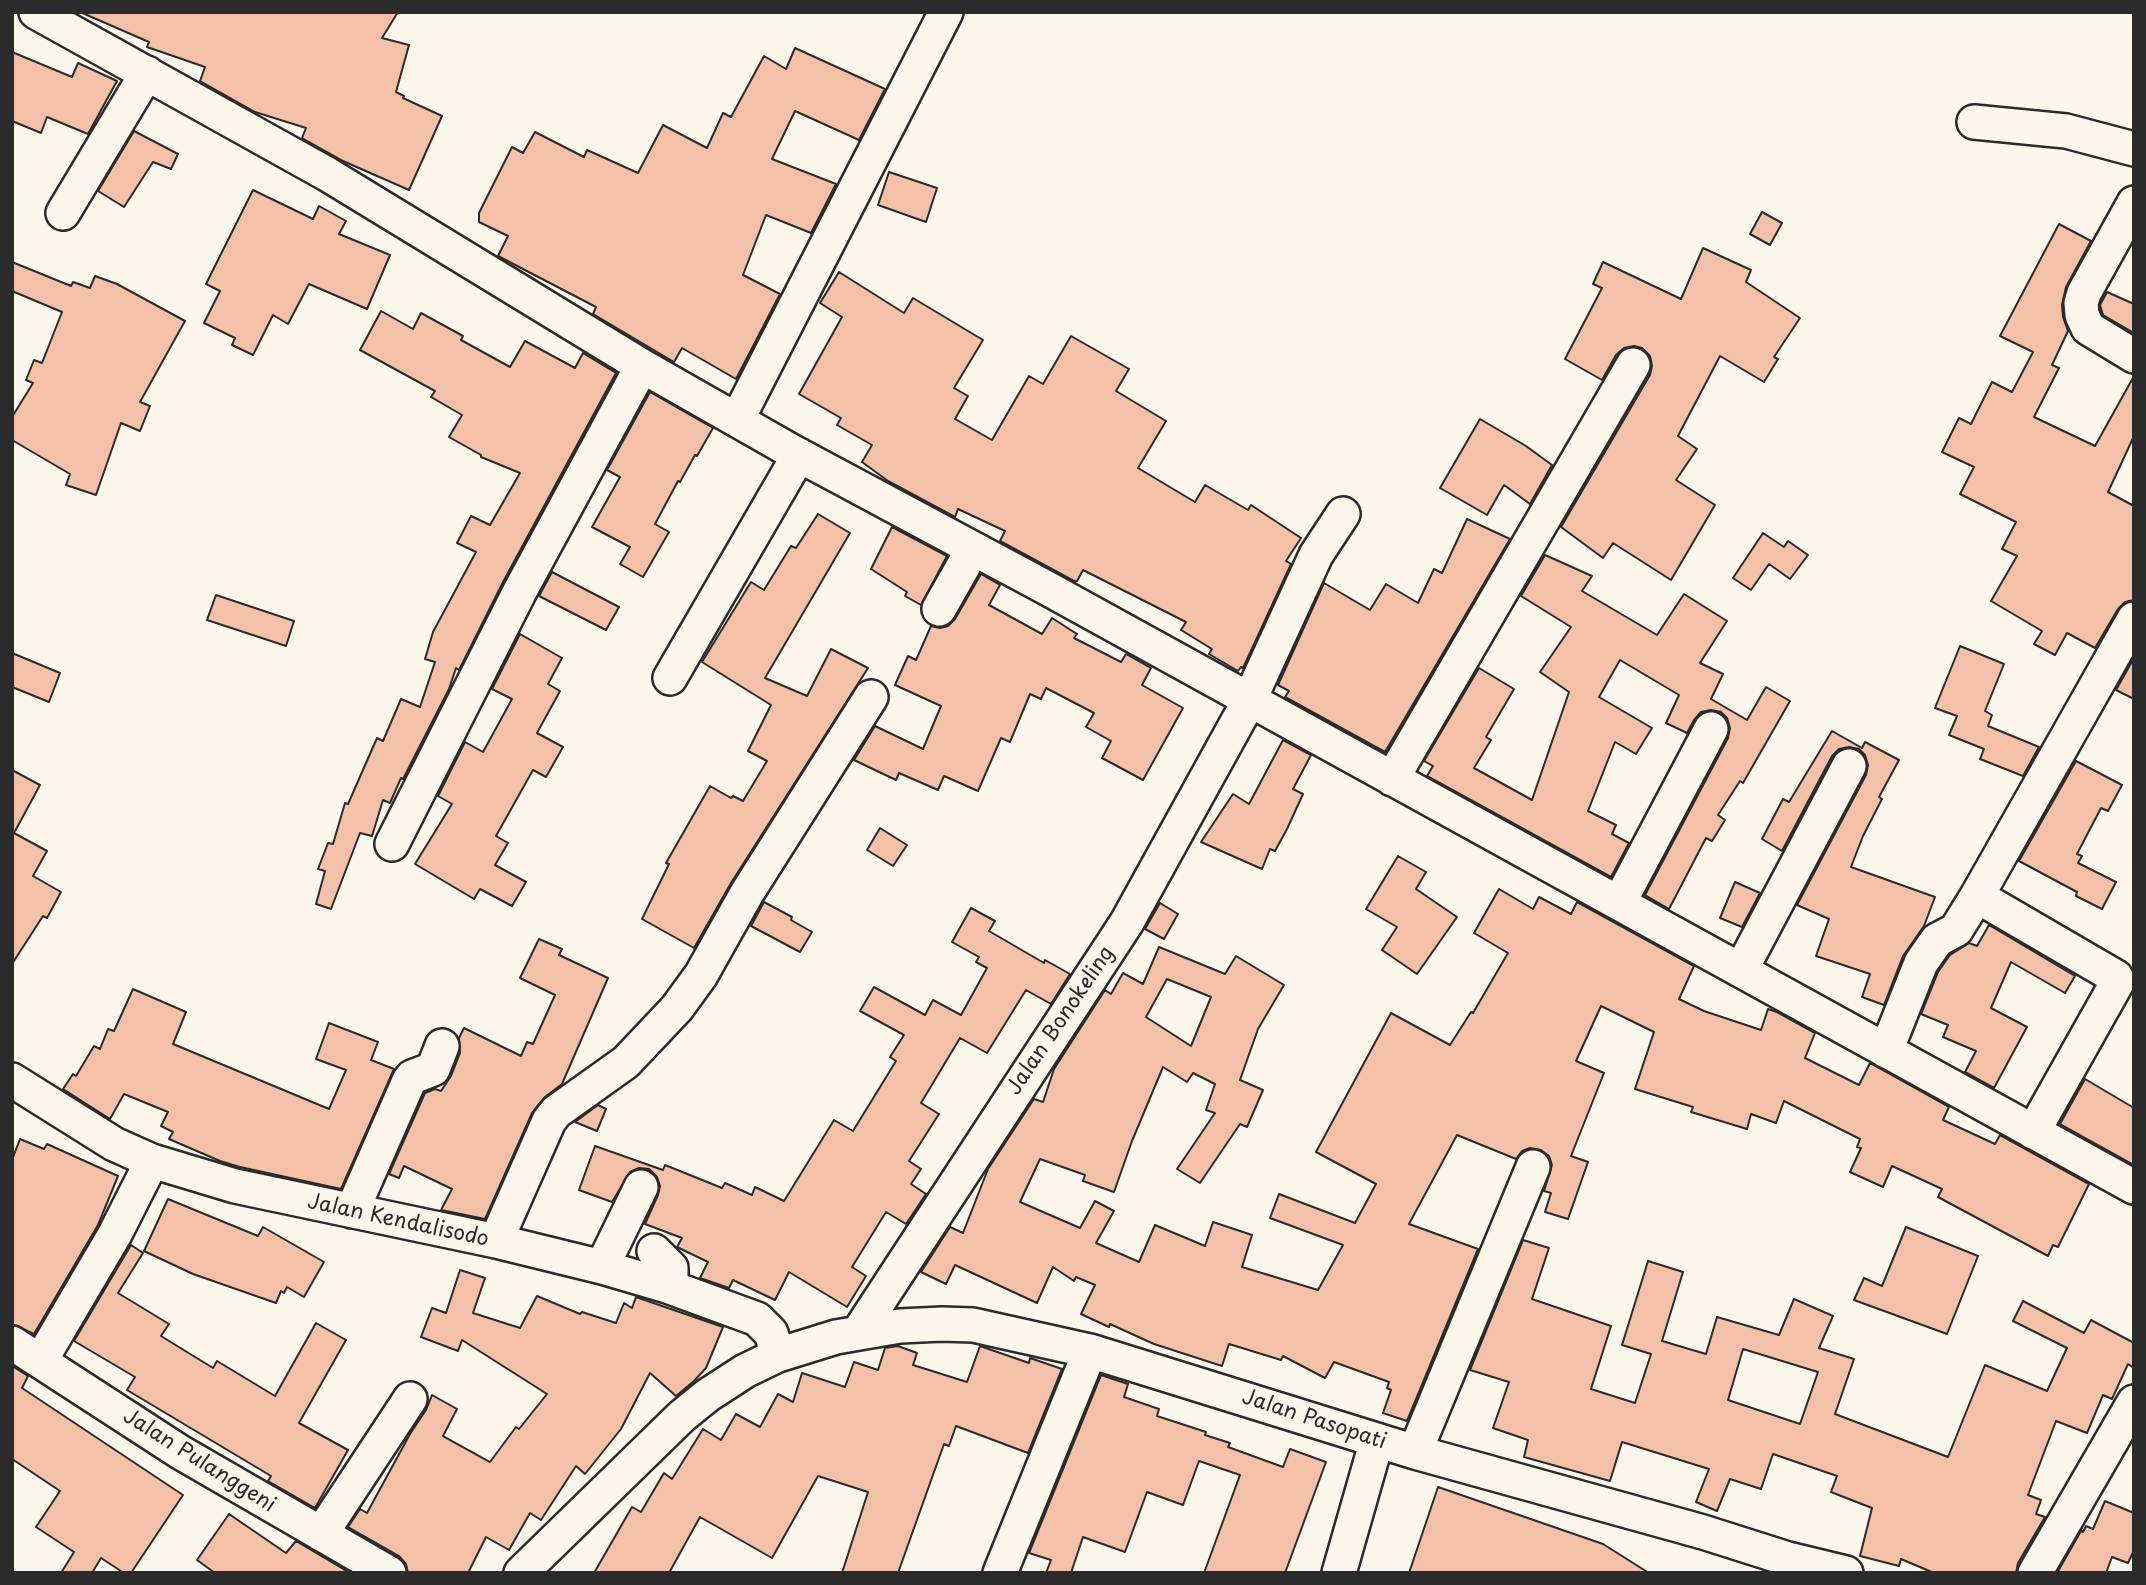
<!DOCTYPE html>
<html>
<head>
<meta charset="utf-8">
<style>
  body { margin:0 }
  #map { position:relative; width:2146px; height:1585px; overflow:hidden; background:#fbf7ec; font-family:"Playpen Sans",sans-serif }
  canvas { display:block }
  .frame { position:absolute; inset:0; border:14px solid #2b2b2b; pointer-events:none }
</style>
</head>
<body>
<div id="map">
<canvas width="2146" height="1585"></canvas>
<div class="frame"></div>
</div>
<script>
const context = document.querySelector('canvas').getContext('2d');
context.lineJoin = 'round';
function fill(path, color) {
  context.fillStyle = color;
  context.fill(path, 'evenodd');
}
function toPath(rows) {
  const path = new Path2D();
  for (const r of rows) {
    path.moveTo(r[0], r[1]);
    for (let i = 2; i < r.length; i += 2) path.lineTo(r[i], r[i + 1]);
  }
  return path;
}
function stroke(path, color, width, dash) {
  context.strokeStyle = color;
  context.lineWidth = width;
  context.lineCap = dash ? 'butt' : 'round';
  context.setLineDash(dash || []);
  context.stroke(path);
}
function drawText(font, color, halo, rows, align = 'center') {
  context.font = font + ' "Playpen Sans",sans-serif';
  context.lineWidth = 5;
  context.setLineDash([]);
  context.textBaseline = 'middle';
  context.strokeStyle = halo;
  context.fillStyle = color;
  for (const [text, x, y, turn = 0] of rows) {
    context.save();
    context.translate(x, y);
    context.rotate((+turn || 0) * Math.PI / 180);
    context.textAlign = isNaN(turn) ? turn : align;
    if (halo) context.strokeText(text, 0, 0);
    context.fillText(text, 0, 0);
    context.restore();
  }
}
const building = toPath([
  [80,12,398,12,382,38,409,45,396,92,404,96,403,98,442,116,409,190,343,161,302,138,306,128,255,112,200,81,205,67,147,47,149,42,80,12],
  [795,48,885,89,859,140,795,111,772,159,836,184,811,233,766,215,743,275,780,294,736,379,682,348,674,362,593,314,596,307,498,256,508,236,479,222,479,213,512,147,523,153,535,132,584,157,587,150,638,173,663,125,707,148,723,113,731,117,764,56,786,69,795,48],
  [12,52,72,77,78,63,117,81,88,134,47,117,41,133,12,121,12,52],
  [134,131,178,154,171,169,153,162,124,207,98,191,134,131],
  [889,172,937,188,926,222,878,205,889,172],
  [253,190,313,219,319,206,346,221,339,234,390,255,367,309,309,284,288,324,273,315,253,355,232,345,235,338,204,323,220,291,206,284,253,190],
  [1762,212,1782,223,1770,245,1750,234,1762,212],
  [2059,224,2091,241,2066,287,2062,305,2063,317,2068,331,2052,365,2059,368,2034,417,2095,446,2134,376,2134,436,2108,492,2134,506,2134,600,2125,602,2118,609,2095,648,2067,633,2055,655,2034,644,2042,631,1991,601,2017,556,2002,549,2016,522,1960,494,1974,467,1942,452,1959,418,1971,424,1992,382,2012,392,2033,352,2000,336,2059,224],
  [1703,248,1751,270,1746,282,1800,318,1774,357,1778,359,1764,382,1720,356,1678,436,1697,449,1676,480,1715,505,1671,580,1613,543,1603,558,1561,527,1650,375,1652,366,1650,356,1642,348,1634,346,1624,348,1616,355,1602,380,1565,359,1602,288,1593,284,1603,262,1681,299,1703,248],
  [12,262,71,286,73,282,90,288,95,276,117,284,185,321,140,402,150,406,140,431,121,423,96,495,66,485,70,474,12,440,12,417,33,383,26,380,34,360,42,363,62,312,12,291,12,262],
  [839,272,904,313,913,298,983,340,954,388,968,396,955,419,992,440,1029,376,1043,384,1071,336,1129,369,1116,391,1166,421,1138,468,1195,502,1205,485,1248,510,1251,505,1301,538,1286,561,1291,564,1243,668,1241,667,1238,671,1209,654,1212,649,1181,630,1186,622,1083,570,1077,581,1074,581,1000,541,1005,531,958,509,955,517,888,481,862,462,872,445,837,425,841,418,799,394,842,317,820,303,839,272],
  [2107,292,2134,304,2134,333,2103,315,2100,305,2107,292],
  [381,311,413,329,421,313,463,336,461,340,510,367,525,341,575,368,583,353,616,373,503,582,459,670,456,668,449,689,403,779,401,778,390,803,383,800,372,836,360,833,331,909,316,904,325,871,318,869,328,843,333,844,345,803,348,804,377,738,383,741,401,699,420,707,435,662,425,659,433,632,476,552,457,543,471,516,490,525,520,473,481,457,481,455,449,437,462,415,431,397,435,391,360,350,381,311],
  [650,392,713,428,697,456,695,455,680,482,678,481,655,524,669,532,643,577,620,564,630,547,592,527,620,477,607,470,650,392],
  [1480,419,1526,446,1552,465,1530,504,1504,485,1487,515,1440,488,1480,419],
  [818,514,850,533,765,678,807,696,831,649,868,668,731,883,694,948,642,919,669,864,666,863,710,786,731,798,733,796,743,801,767,761,748,751,771,705,702,662,751,582,764,590,791,546,796,548,818,514],
  [1467,519,1510,539,1385,752,1285,697,1289,691,1278,685,1324,583,1370,610,1386,584,1418,603,1434,569,1442,573,1467,519],
  [892,527,947,556,921,605,905,596,907,592,871,569,892,527],
  [1763,533,1784,547,1788,541,1808,555,1790,579,1769,564,1751,590,1733,578,1763,533],
  [1545,555,1592,576,1582,591,1657,635,1684,594,1727,621,1700,663,1723,674,1711,699,1747,720,1766,687,1790,701,1743,783,1740,781,1718,815,1725,820,1712,841,1706,838,1669,909,1645,895,1728,738,1730,728,1727,718,1721,712,1711,710,1701,712,1694,720,1687,733,1666,723,1679,695,1620,660,1599,697,1652,728,1636,754,1615,742,1588,811,1616,825,1612,834,1629,843,1611,877,1427,776,1433,766,1424,761,1479,668,1514,689,1486,737,1491,740,1474,768,1532,800,1569,692,1540,672,1571,627,1521,596,1545,555],
  [552,572,619,607,606,630,539,596,552,572],
  [981,574,1000,585,989,605,1042,634,1052,618,1077,634,1074,638,1121,662,1126,654,1151,668,1142,685,1183,708,1143,780,1102,758,1111,741,1086,727,1094,713,1046,688,1041,699,1030,694,1010,742,1001,738,978,791,944,776,938,790,899,773,896,780,854,760,875,726,923,749,941,706,895,685,908,656,916,660,931,626,940,628,948,626,955,619,981,574],
  [216,595,294,621,286,646,207,620,216,595],
  [520,634,562,658,548,684,560,691,537,733,563,747,546,777,533,770,496,836,508,843,495,865,526,882,512,906,480,889,474,899,415,864,452,804,438,796,465,742,483,752,512,699,492,689,520,634],
  [1960,646,2004,664,1985,711,1992,715,1988,726,2039,747,2023,776,1980,759,1984,749,1949,735,1957,716,1935,708,1960,646],
  [12,653,60,673,49,702,12,687,12,653],
  [2134,658,2134,699,2116,690,2134,658],
  [1832,731,1862,748,1865,742,1899,760,1879,797,1882,799,1863,836,1851,867,1935,897,1924,926,1903,956,1884,1005,1862,997,1870,974,1816,956,1829,919,1797,905,1866,775,1868,765,1865,755,1859,749,1849,747,1839,749,1832,756,1782,851,1762,839,1783,799,1789,802,1832,731],
  [1283,740,1311,755,1293,789,1303,794,1287,829,1275,851,1270,849,1262,869,1201,842,1233,794,1249,804,1283,740],
  [2076,761,2122,785,2108,811,2101,808,2077,854,2082,856,2078,863,2116,882,2102,909,2076,896,2077,892,2019,861,2076,761],
  [12,770,40,785,14,833,47,851,33,876,61,892,47,918,43,916,12,964,12,770],
  [880,828,907,845,893,866,867,850,880,828],
  [1398,856,1426,872,1416,889,1457,917,1417,974,1382,950,1397,927,1366,909,1398,856],
  [1735,882,1760,893,1742,927,1720,918,1735,882],
  [1499,889,1533,909,1539,897,1571,914,1577,902,1694,966,1679,999,1704,1011,1761,1030,1768,1009,1777,1012,1815,1033,1805,1058,1859,1085,1870,1063,1949,1107,1943,1120,1995,1144,2000,1135,2089,1184,2058,1247,2053,1245,2048,1256,1938,1197,1942,1189,1892,1166,1883,1187,1850,1172,1861,1148,1857,1147,1860,1139,1784,1101,1776,1123,1751,1114,1747,1129,1691,1112,1693,1107,1635,1089,1654,1032,1601,1006,1576,1061,1604,1073,1571,1156,1588,1162,1568,1219,1545,1212,1551,1193,1544,1191,1552,1165,1549,1156,1541,1150,1530,1148,1522,1151,1516,1159,1457,1135,1409,1224,1478,1249,1407,1421,1383,1413,1391,1390,1387,1388,1389,1382,1334,1362,1325,1378,1283,1356,1281,1360,1229,1344,1222,1366,1154,1344,1110,1324,1109,1327,1081,1314,1095,1285,1076,1277,1074,1281,1053,1267,1037,1303,955,1265,946,1284,921,1272,950,1227,963,1233,988,1169,1034,1099,1043,1102,1054,1069,1105,990,1111,994,1123,973,1143,984,1159,947,1225,974,1236,956,1284,985,1258,1029,1240,1080,1263,1090,1247,1127,1240,1124,1200,1183,1177,1169,1215,1113,1206,1110,1215,1084,1193,1073,1187,1082,1163,1067,1132,1141,1114,1192,1083,1181,1085,1175,1040,1159,1020,1202,1080,1228,1095,1201,1114,1211,1096,1243,1139,1262,1155,1225,1205,1246,1213,1222,1252,1235,1242,1267,1318,1290,1343,1245,1270,1218,1279,1194,1355,1223,1376,1184,1316,1152,1391,1013,1450,1045,1471,1012,1473,1013,1508,953,1474,933,1499,889],
  [1167,979,1211,997,1191,1046,1146,1017,1167,979],
  [764,902,792,917,791,920,812,932,800,952,751,926,764,902],
  [1160,903,1178,914,1164,939,1145,929,1160,903],
  [971,908,995,921,989,931,1044,963,1045,960,1070,974,1051,1004,1026,990,987,1053,960,1038,921,1103,939,1114,909,1161,921,1169,911,1184,926,1194,906,1224,886,1212,852,1267,866,1276,847,1307,789,1272,775,1300,733,1280,729,1288,700,1278,708,1262,677,1247,682,1238,645,1224,658,1195,660,1186,657,1177,649,1169,639,1168,630,1172,612,1202,579,1190,595,1146,663,1170,665,1165,722,1188,725,1183,752,1195,755,1187,784,1201,834,1120,853,1131,896,1061,890,1057,904,1035,860,1011,874,987,925,1015,933,1000,961,1015,987,968,976,962,979,957,952,942,971,908],
  [1989,925,2075,976,2065,993,2011,962,1991,1008,2027,1027,1994,1088,1965,1072,1976,1051,1943,1037,1948,1025,1921,1014,1938,972,1950,955,1969,943,1977,946,1989,925],
  [539,939,562,949,559,955,608,978,562,1084,545,1097,532,1113,485,1219,441,1210,452,1189,404,1166,399,1178,389,1174,425,1093,435,1089,441,1091,451,1076,460,1053,459,1038,464,1028,521,1056,527,1042,533,1044,555,995,520,978,539,939],
  [133,989,186,1012,173,1044,329,1109,346,1070,316,1059,329,1023,378,1042,371,1060,394,1069,341,1189,240,1167,220,1161,169,1139,173,1132,161,1126,168,1112,124,1094,110,1119,63,1089,73,1074,76,1076,94,1046,100,1049,108,1029,114,1031,133,989],
  [2085,1079,2134,1108,2134,1165,2060,1124,2085,1079],
  [598,1105,606,1109,597,1131,575,1122,598,1105],
  [20,1139,44,1149,47,1144,118,1176,98,1225,34,1334,12,1324,12,1160,20,1139],
  [168,1199,258,1236,263,1227,324,1262,304,1297,287,1287,284,1293,281,1291,276,1303,193,1274,144,1251,168,1199],
  [1906,1227,1978,1256,1947,1334,1854,1300,1864,1278,1882,1286,1906,1227],
  [1523,1240,1549,1248,1532,1299,1611,1326,1591,1389,1635,1403,1651,1354,1622,1345,1648,1261,1683,1272,1662,1341,1706,1354,1717,1317,1779,1335,1794,1299,1833,1316,1819,1348,1854,1359,1835,1414,1948,1457,1985,1365,2047,1391,2067,1348,2013,1321,2023,1301,2084,1333,2091,1320,2134,1343,2134,1368,2128,1364,2112,1399,2103,1395,2087,1433,2056,1421,2028,1495,2041,1500,2036,1514,2045,1517,2018,1563,2016,1573,1934,1573,1901,1559,1899,1566,1860,1556,1872,1508,1831,1492,1837,1476,1773,1454,1761,1489,1730,1479,1717,1511,1696,1502,1709,1469,1622,1442,1610,1481,1524,1457,1528,1440,1493,1428,1509,1382,1470,1370,1523,1240],
  [1743,1349,1818,1372,1800,1424,1728,1400,1743,1349],
  [131,1245,143,1253,118,1293,169,1324,161,1336,213,1368,217,1361,275,1396,316,1323,346,1340,299,1423,348,1450,315,1508,268,1481,271,1476,127,1390,135,1377,74,1341,131,1245],
  [460,1270,485,1278,473,1313,520,1328,537,1296,580,1314,582,1312,616,1323,624,1303,632,1308,636,1297,723,1327,706,1368,694,1381,676,1396,650,1373,621,1429,585,1474,576,1466,541,1520,530,1513,509,1550,486,1537,468,1573,408,1573,406,1564,399,1556,348,1527,360,1509,367,1513,410,1434,426,1410,432,1395,457,1409,443,1436,490,1462,516,1427,519,1429,547,1394,462,1340,458,1351,421,1337,432,1308,446,1313,460,1270],
  [898,1346,917,1353,913,1365,967,1382,980,1346,1029,1363,1030,1358,1062,1369,1028,1453,956,1426,949,1446,944,1444,898,1573,842,1573,868,1492,818,1476,772,1558,700,1517,669,1573,594,1573,632,1507,641,1512,664,1473,672,1479,703,1429,721,1440,736,1414,760,1427,778,1394,793,1402,802,1373,845,1387,854,1362,878,1370,885,1348,898,1346],
  [12,1366,28,1376,22,1388,183,1495,131,1573,124,1573,101,1558,92,1573,61,1573,74,1552,36,1527,60,1491,12,1459,12,1366],
  [1101,1375,1128,1384,1124,1397,1159,1409,1157,1416,1206,1432,1205,1435,1230,1443,1228,1447,1283,1467,1290,1449,1326,1462,1285,1573,1204,1573,1240,1475,1199,1461,1183,1505,1147,1492,1125,1552,1083,1537,1071,1573,1046,1573,1051,1560,1029,1553,1101,1375],
  [1438,1487,1603,1544,1649,1573,1409,1573,1438,1487],
  [2105,1501,2134,1513,2134,1550,2128,1563,2112,1557,2106,1573,2057,1573,2081,1531,2083,1532,2086,1526,2093,1529,2105,1501],
  [229,1514,286,1553,296,1541,350,1573,215,1573,197,1560,229,1514]
]);
fill(building, '#f5c0a8');
stroke(building, '#2b2b2b', 2);
const minor = toPath([
  [36,12,327,174,642,366,793,452,1045,587,2134,1187],
  [1974,122,2066,131,2134,149],
  [2134,203,2084,293,2081,303,2082,315,2088,328,2134,356],
  [63,213,147,73],
  [737,420,946,12],
  [939,609,973,549],
  [670,678,799,455],
  [1392,779,1633,365],
  [392,844,520,591,642,366],
  [1977,896,2116,977,2118,981,2033,1132],
  [1619,903,1711,729],
  [1741,970,1849,766],
  [1886,1051,1921,963,1937,940,1956,930,1977,896,2134,619],
  [12,1080,114,1144,152,1161,235,1186,496,1241,602,1267,667,1286,757,1319,771,1333,778,1355],
  [352,1211,409,1081,412,1077,433,1069,442,1046],
  [496,1241,549,1121,556,1112,626,1062,677,1008,701,975,747,893,871,697],
  [654,1251,671,1268,671,1275,667,1286],
  [602,1267,641,1187],
  [858,1333,1127,922,1249,701,1316,555,1343,514],
  [12,1343,180,1452,389,1573],
  [41,1360,115,1234,152,1161],
  [1415,1452,1533,1167],
  [321,1534,410,1399],
  [521,1573,682,1416,708,1395,745,1371,778,1355,836,1337,900,1326,942,1324,973,1325,1090,1351,1415,1452,1703,1532,1788,1559,1846,1573],
  [1000,1573,1090,1351],
  [1339,1573,1377,1440],
  [2035,1573,2134,1402]
]);
stroke(minor, '#2b2b2b', 38);
stroke(minor, '#fbf7ec', 33);
drawText('21px', '#2b2b2b', '#fbf7ec', [
  ["Jalan Bonokeling",1061,1021,-56],
  ["Jalan Kendalisodo",398,1221,12],
  ["Jalan Pasopati",1314,1420,18],
  ["Jalan Pulanggeni",199,1461,32]
]);
</script>
</body>
</html>
